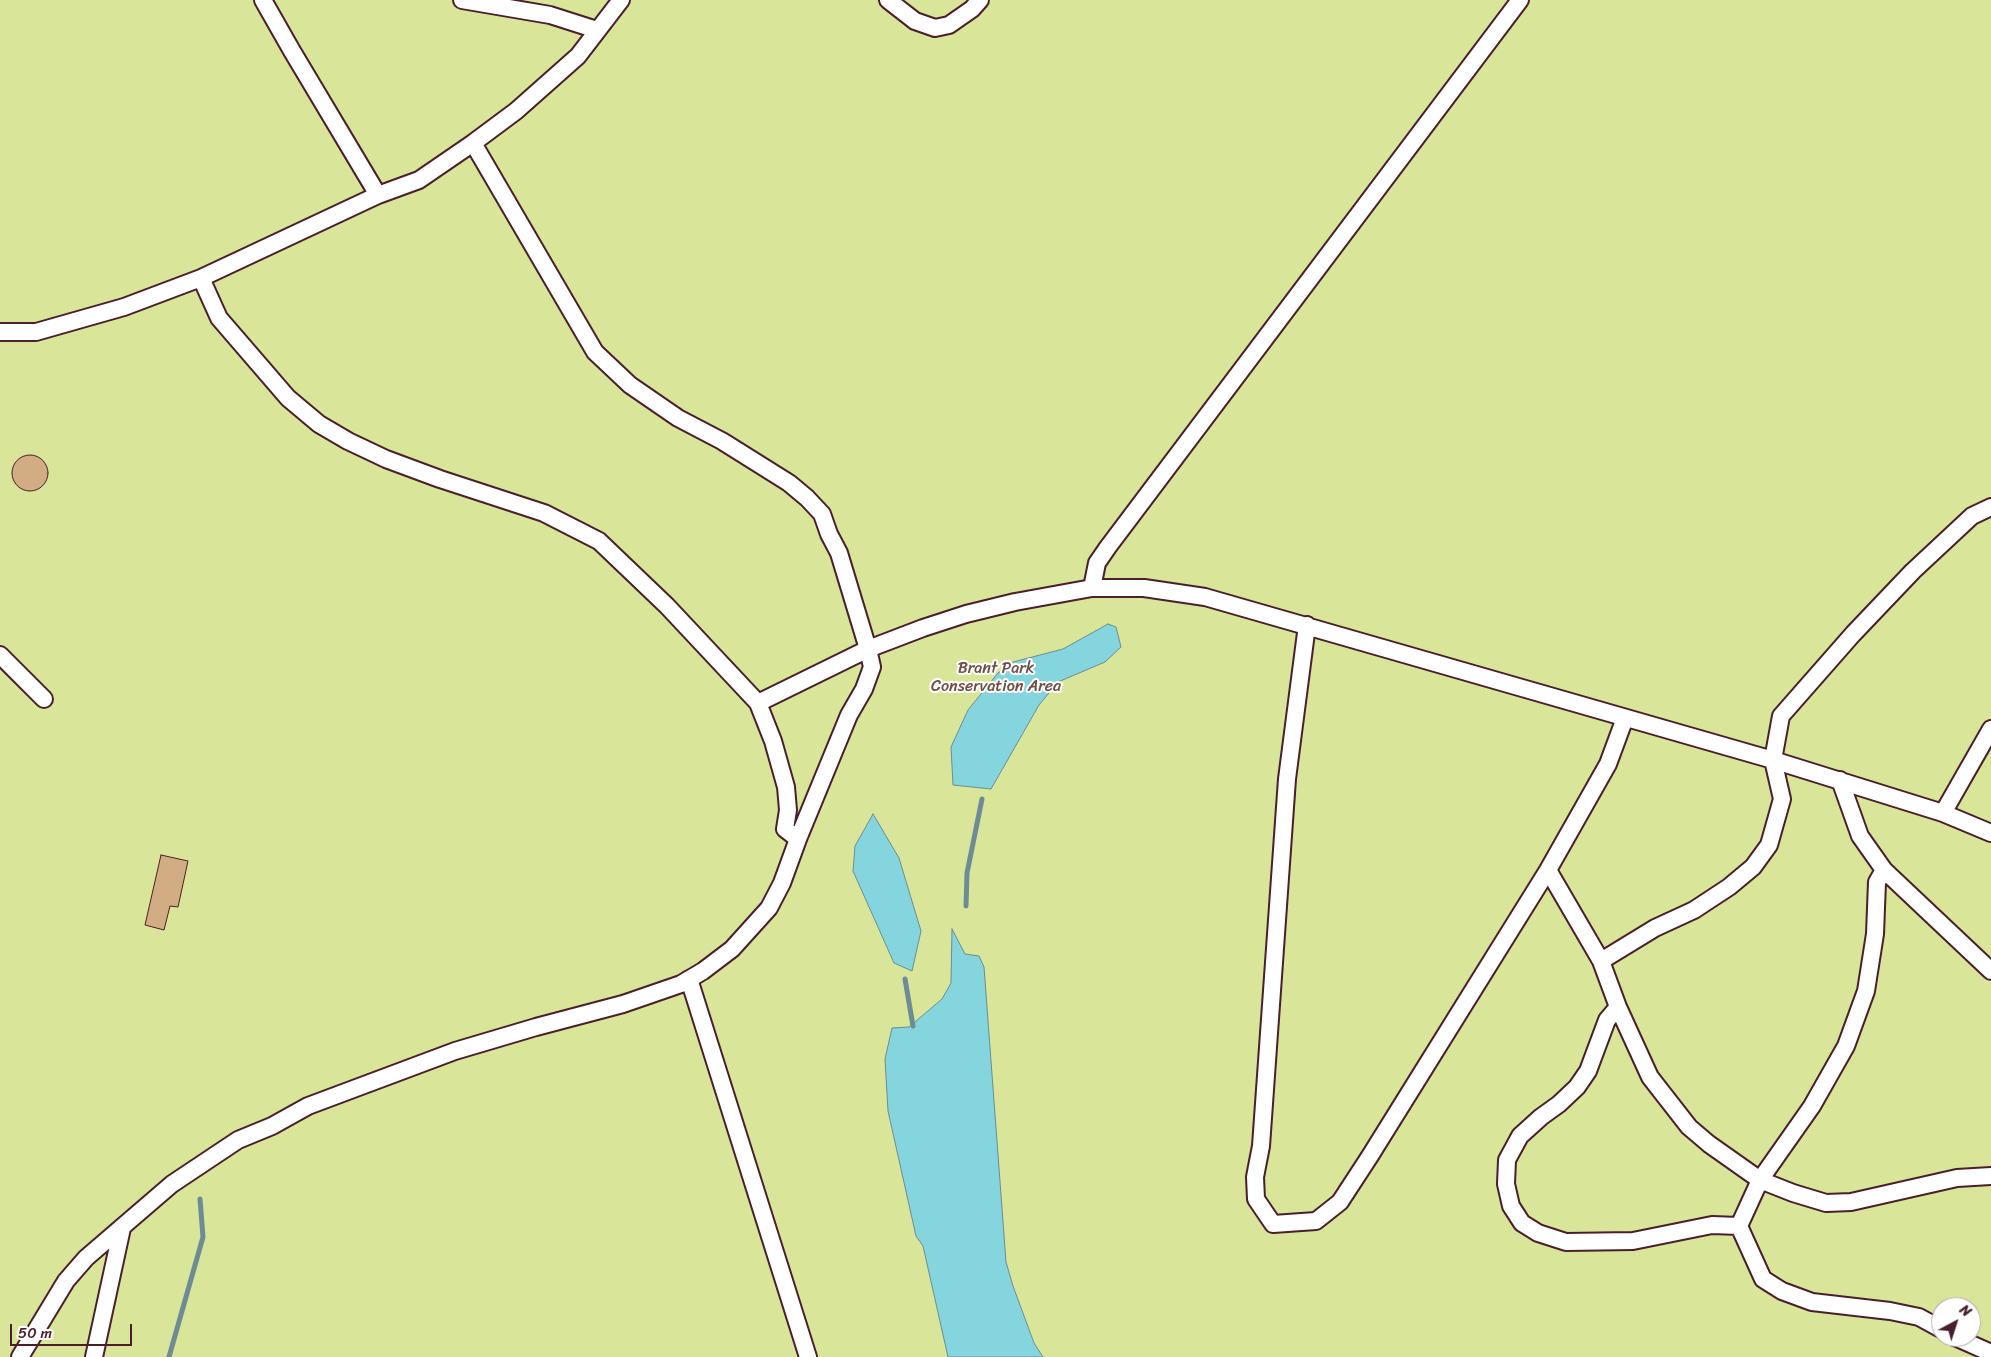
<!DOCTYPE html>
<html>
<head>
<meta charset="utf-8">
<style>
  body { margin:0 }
  #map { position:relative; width:1991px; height:1357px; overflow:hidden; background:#f2e6da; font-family:Sriracha,sans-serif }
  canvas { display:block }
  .north { position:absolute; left:1931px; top:1297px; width:50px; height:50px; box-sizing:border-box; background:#fff; border:1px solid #b7a5aa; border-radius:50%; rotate:40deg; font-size:14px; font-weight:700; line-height:20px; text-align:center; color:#4a1f2b }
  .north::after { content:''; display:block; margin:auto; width:18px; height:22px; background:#4a1f2b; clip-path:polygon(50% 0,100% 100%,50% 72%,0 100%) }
  .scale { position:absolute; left:10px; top:1324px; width:122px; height:22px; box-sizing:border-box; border:2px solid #4a1f2b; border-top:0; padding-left:6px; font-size:15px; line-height:18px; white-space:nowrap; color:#4a1f2b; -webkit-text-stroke:4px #fff; paint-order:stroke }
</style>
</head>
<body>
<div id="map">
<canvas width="1991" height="1357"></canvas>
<div class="north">N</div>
<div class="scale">50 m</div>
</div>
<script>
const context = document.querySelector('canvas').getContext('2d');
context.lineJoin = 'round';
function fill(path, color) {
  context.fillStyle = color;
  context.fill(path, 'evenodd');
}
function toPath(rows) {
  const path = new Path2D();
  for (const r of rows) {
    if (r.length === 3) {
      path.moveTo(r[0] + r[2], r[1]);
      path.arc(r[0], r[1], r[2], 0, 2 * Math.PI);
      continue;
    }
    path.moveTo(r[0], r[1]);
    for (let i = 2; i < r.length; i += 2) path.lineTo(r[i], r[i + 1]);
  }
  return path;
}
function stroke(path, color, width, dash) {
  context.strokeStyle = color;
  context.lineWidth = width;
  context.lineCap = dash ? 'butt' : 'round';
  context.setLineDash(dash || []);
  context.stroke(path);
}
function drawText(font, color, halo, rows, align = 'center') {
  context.font = font + ' Sriracha,sans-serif';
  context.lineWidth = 4;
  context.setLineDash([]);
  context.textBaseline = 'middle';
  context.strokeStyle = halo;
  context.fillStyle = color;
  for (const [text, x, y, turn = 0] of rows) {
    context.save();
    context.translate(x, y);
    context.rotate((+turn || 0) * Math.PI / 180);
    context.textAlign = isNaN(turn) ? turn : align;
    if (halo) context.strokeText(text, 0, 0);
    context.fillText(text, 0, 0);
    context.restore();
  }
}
fill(toPath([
  [0,0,1991,0,1991,1357,0,1357],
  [1941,1307,1971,1307,1971,1337,1941,1337]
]), '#d9e598');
const water = toPath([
  [1108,624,1116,627,1121,647,1105,662,1058,682,1039,705,991,789,953,785,951,747,968,710,998,673,1013,662,1063,649,1108,624],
  [873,814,899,858,921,931,912,971,894,963,853,871,855,846,873,814],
  [952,929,965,954,979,956,984,967,1006,1262,1013,1286,1034,1343,1043,1357,948,1357,923,1246,916,1236,888,1111,885,1059,892,1028,909,1027,942,999,951,983,952,929]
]);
fill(water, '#84d5dd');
stroke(water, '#6d8c96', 1);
stroke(toPath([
  [966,906,967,873,982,799],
  [905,979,913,1026],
  [169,1357,203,1237,200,1199]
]), '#6d8c96', 5);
const building = toPath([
  [30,473,18],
  [161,855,188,861,178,907,170,906,164,930,145,925,161,855]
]);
fill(building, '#d2ad84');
stroke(building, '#4a1f2b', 1);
const minor = toPath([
  [263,0,292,51,378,195],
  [462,0,550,15,597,30],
  [888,0,915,21,935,28,949,25,972,9,980,0],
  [201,278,219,318,288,398,319,424,348,441,386,459,440,479,544,513,599,541,667,606,758,703,773,741,786,787,788,810,785,829,798,839],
  [0,332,36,332,124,307,201,278,378,195,419,180,473,143,516,111,578,56,621,0],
  [1092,588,1097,563,1108,547,1520,0],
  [1307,625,1287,779,1261,1146,1255,1177,1256,1199,1273,1224,1316,1221,1340,1202,1370,1156,1548,870,1608,764,1625,718],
  [0,655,44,699],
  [758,703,868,649,923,628,966,614,1015,602,1092,588,1144,588,1205,597,1773,760,1943,813,1991,833],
  [1840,780,1860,836,1884,870,1991,971],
  [1943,813,1991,729],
  [1548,870,1601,961,1618,1007,1650,1077,1689,1127,1709,1144,1760,1180,1793,1193,1826,1203,1851,1202,1957,1178,1991,1176],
  [1601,961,1655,928,1694,910,1729,887,1753,867,1769,845,1782,799,1773,760,1781,716,1853,634,1913,571,1972,516,1991,507],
  [689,979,808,1357],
  [1618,1007,1607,1020,1588,1071,1577,1087,1559,1104,1541,1117,1520,1136,1507,1160,1506,1184,1511,1206,1522,1223,1538,1233,1566,1242,1633,1241,1712,1225,1739,1226],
  [1739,1226,1760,1180,1812,1106,1846,1046,1866,991,1875,934,1877,882,1884,870],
  [1739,1226,1763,1279,1782,1291,1812,1302,1890,1311,1919,1317,1941,1329],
  [1955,1337,1991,1353],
  [20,1357,66,1281,86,1258,172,1184,238,1140,272,1126,308,1106,455,1051,536,1027,623,1004,681,984,703,971,732,949,769,908,782,883,798,839,849,715,864,689,872,667,868,649,839,553,829,534,822,514,807,498,789,483,722,441,678,418,630,385,595,352,473,143],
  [94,1357,122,1228]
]);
stroke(minor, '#4a1f2b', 20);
stroke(minor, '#fff', 16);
drawText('16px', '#6e5046', '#fff', [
  ["Brant Park",996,669],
  ["Conservation Area",996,687]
]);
</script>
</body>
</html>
